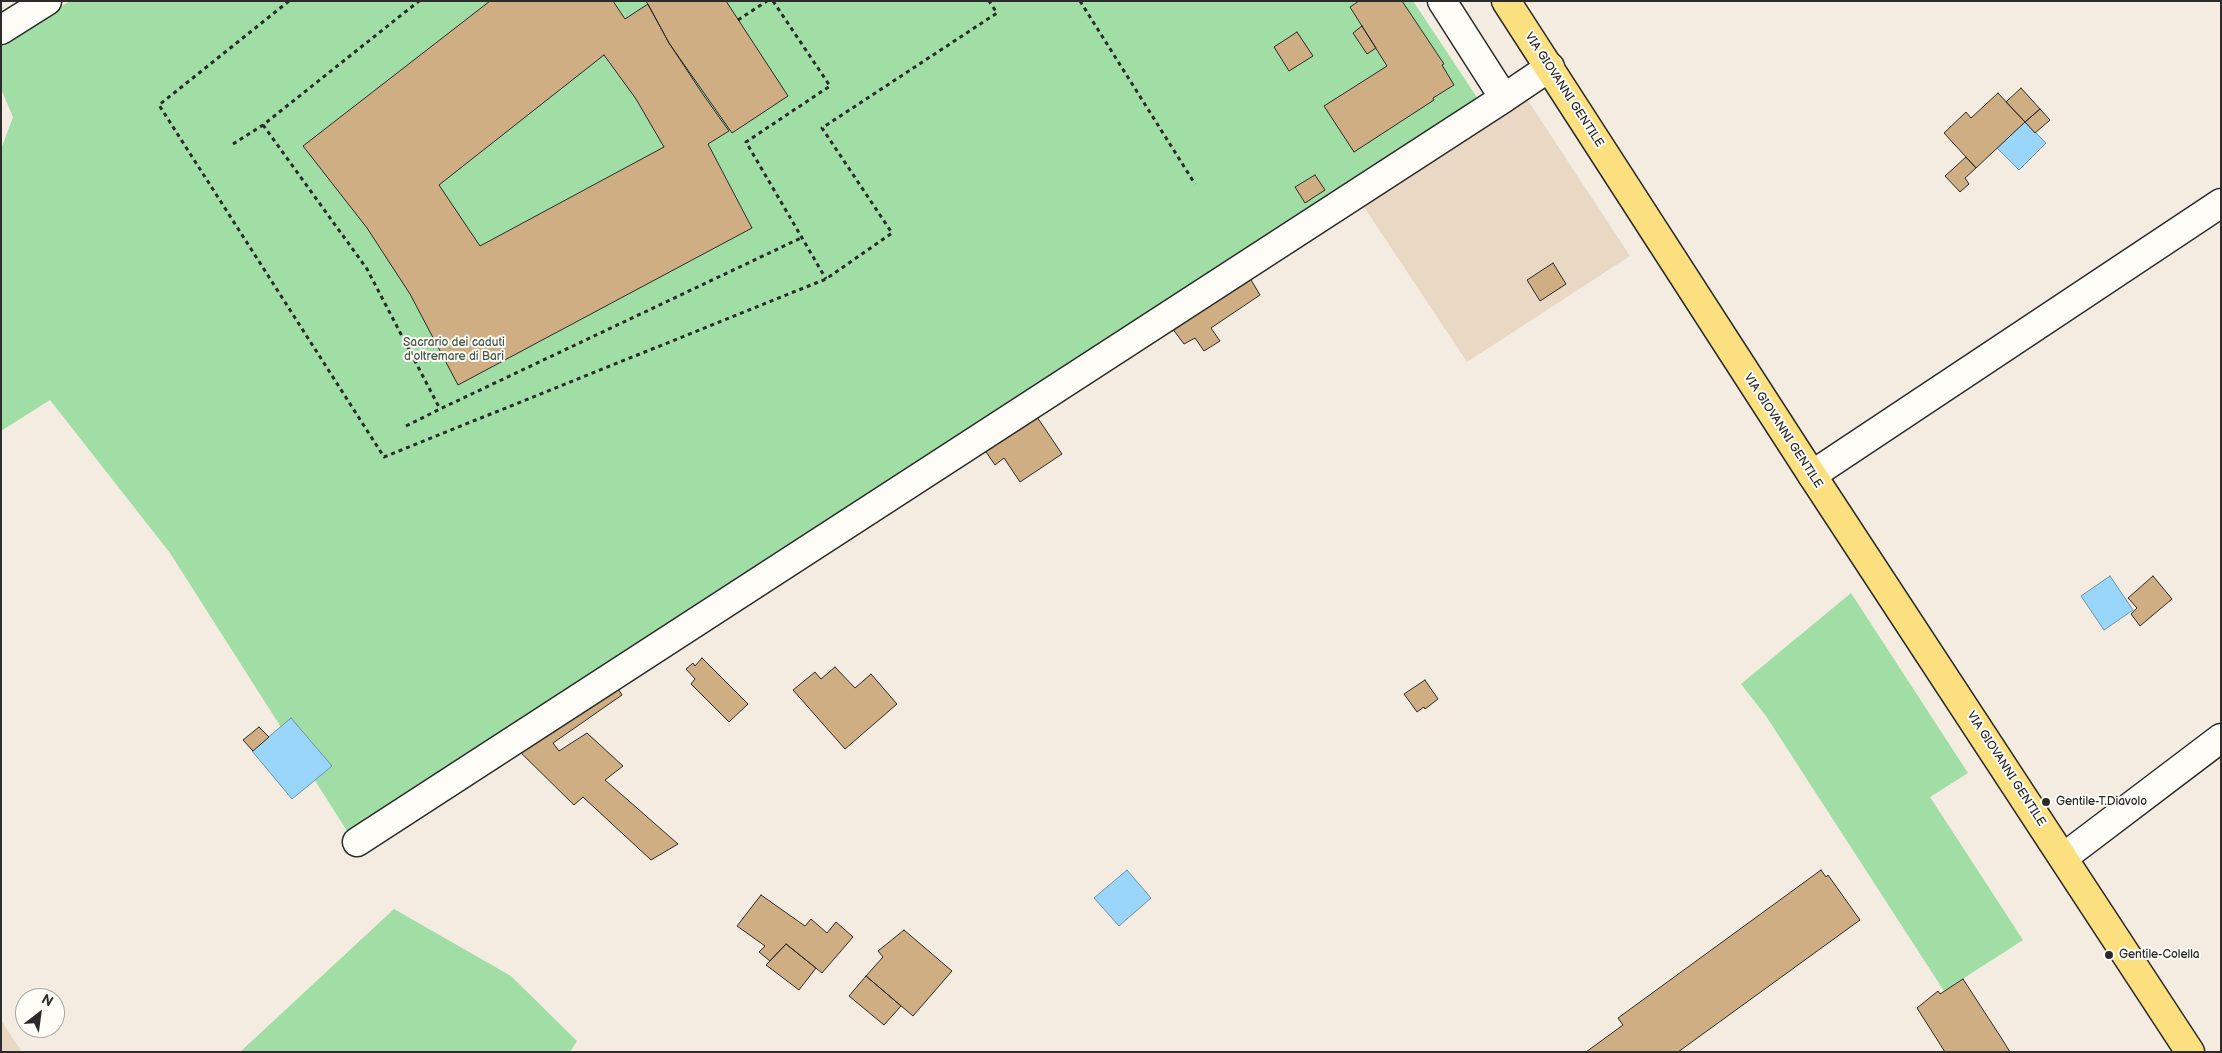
<!DOCTYPE html>
<html>
<head>
<meta charset="utf-8">
<style>
  body { margin:0 }
  #map { position:relative; width:2222px; height:1053px; overflow:hidden; background:#f4ece0; font-family:"Balsamiq Sans",sans-serif }
  canvas { display:block }
  .frame { position:absolute; inset:0; border:2px solid #2b2b2b; pointer-events:none }
  .north { position:absolute; left:15px; top:988px; width:50px; height:50px; box-sizing:border-box; background:#fdfcf7; border:1px solid #a9a8a5; border-radius:50%; rotate:30deg; font-size:14px; font-weight:700; line-height:20px; text-align:center; color:#2b2b2b }
  .north::after { content:''; display:block; margin:auto; width:18px; height:22px; background:#2b2b2b; clip-path:polygon(50% 0,100% 100%,50% 72%,0 100%) }
</style>
</head>
<body>
<div id="map">
<canvas width="2222" height="1053"></canvas>
<div class="frame"></div>
<div class="north">N</div>
</div>
<script>
const context = document.querySelector('canvas').getContext('2d');
context.lineJoin = 'round';
function fill(path, color) {
  context.fillStyle = color;
  context.fill(path, 'evenodd');
}
function toPath(rows) {
  const path = new Path2D();
  for (const r of rows) {
    path.moveTo(r[0], r[1]);
    for (let i = 2; i < r.length; i += 2) path.lineTo(r[i], r[i + 1]);
  }
  return path;
}
function stroke(path, color, width, dash) {
  context.strokeStyle = color;
  context.lineWidth = width;
  context.lineCap = dash ? 'butt' : 'round';
  context.setLineDash(dash || []);
  context.stroke(path);
}
function drawText(font, color, halo, rows, align = 'center') {
  context.font = font + ' "Balsamiq Sans",sans-serif';
  context.lineWidth = 4;
  context.setLineDash([]);
  context.textBaseline = 'middle';
  context.strokeStyle = halo;
  context.fillStyle = color;
  for (const [text, x, y, turn = 0] of rows) {
    context.save();
    context.translate(x, y);
    context.rotate((+turn || 0) * Math.PI / 180);
    context.textAlign = isNaN(turn) ? turn : align;
    if (halo) context.strokeText(text, 0, 0);
    context.fillText(text, 0, 0);
    context.restore();
  }
}
fill(toPath([
  [1525,96,1630,256,1467,362,1360,201],
  [1,1020,22,1052,1,1052]
]), '#e9d9c4');
fill(toPath([
  [70,1,1413,1,1480,102,349,834,170,553,50,400,1,431,1,149,13,117,1,89,1,46],
  [1851,593,1968,773,1930,797,2023,940,1944,991,1766,716,1741,684],
  [394,909,511,976,577,1041,570,1052,240,1052]
]), '#a0dea6');
const water = toPath([
  [2025,122,2046,143,2019,170,1997,148,2025,122],
  [2110,576,2133,610,2104,630,2081,596,2110,576],
  [291,718,332,766,292,799,252,751,291,718],
  [1127,870,1151,898,1119,926,1094,898,1127,870]
]);
fill(water, '#99d6fa');
stroke(water, '#6d92a7', 1);
const building = toPath([
  [490,1,613,1,625,19,648,4,669,43,702,93,729,131,708,144,752,228,458,385,410,294,367,228,303,146,490,1],
  [604,55,636,99,664,147,480,246,439,185,604,55],
  [646,1,726,1,788,96,732,133,669,43,646,1],
  [1359,1,1402,1,1444,64,1442,65,1454,85,1433,98,1434,100,1354,152,1324,106,1387,66,1350,7,1359,1],
  [1362,26,1376,48,1367,54,1353,33,1362,26],
  [1297,32,1313,56,1289,71,1274,47,1297,32],
  [2021,88,2040,109,2025,122,2006,102,2021,88],
  [1998,93,2025,122,1976,168,1944,133,1966,112,1971,118,1998,93],
  [2040,109,2050,120,2035,133,2025,122,2040,109],
  [1966,157,1976,168,1965,178,1969,184,1960,192,1945,176,1966,157],
  [1315,175,1325,190,1305,203,1295,187,1315,175],
  [1553,263,1566,284,1540,301,1527,280,1553,263],
  [1247,273,1260,295,1211,328,1220,341,1204,351,1195,338,1184,344,1169,324,1247,273],
  [1033,411,1062,454,1020,482,1004,458,995,465,982,446,1033,411],
  [2153,576,2172,599,2140,626,2131,614,2137,608,2128,598,2153,576],
  [702,658,748,704,729,722,691,684,695,679,686,669,693,663,695,666,702,658],
  [835,667,855,688,871,674,897,704,845,749,793,690,815,672,821,679,835,667],
  [1425,680,1438,699,1425,709,1424,707,1417,712,1404,694,1425,680],
  [617,687,622,695,553,743,559,751,587,733,623,766,605,780,678,844,651,860,583,797,574,805,515,747,617,687],
  [259,727,269,737,253,751,243,740,259,727],
  [1821,870,1826,877,1828,875,1860,920,1678,1052,1586,1052,1623,1025,1618,1018,1821,870],
  [761,895,805,926,811,919,827,933,836,922,853,937,822,973,786,944,770,961,759,952,765,946,737,926,761,895],
  [904,930,952,971,913,1016,866,976,883,957,878,951,904,930],
  [786,944,816,968,799,990,766,965,786,944],
  [866,976,901,1006,884,1025,849,996,866,976],
  [1963,979,2002,1039,2010,1052,1945,1052,1917,1008,1938,991,1940,994,1963,979]
]);
fill(building, '#ceae82');
stroke(building, '#2b2b2b', 1);
const minor = toPath([
  [1442,1,1504,98,1550,67],
  [1,30,47,1],
  [1812,475,2221,203],
  [357,842,1504,98],
  [2064,857,2221,738]
]);
const major = toPath([
  [1506,1,1812,475,2190,1052]
]);
stroke(minor, '#2b2b2b', 31);
stroke(major, '#2b2b2b', 31);
stroke(toPath([
  [289,1,159,105,384,457,826,279,892,233,822,128,997,13,989,1],
  [773,1,830,86,746,142,826,279],
  [1080,1,1195,184],
  [738,20,767,1],
  [263,125,367,269,440,409],
  [233,144,263,125,419,1],
  [406,426,440,409,803,237]
]), '#2b2b2b', 3, [4, 4]);
stroke(minor, '#fdfcf7', 28);
stroke(major, '#fce080', 28);
for (const [x, y, r, color] of [
  [2046,802,5,"#2b2b2b"],
  [2109,955,5,"#2b2b2b"]
]) {
  const dot = new Path2D();
  dot.arc(x, y, r, 0, 2 * Math.PI);
  context.fillStyle = color;
  context.fill(dot);
  stroke(dot, '#fdfcf7', 2);
}
drawText('12px', '#2b2b2b', '#fdfcf7', [
  ["VIA GIOVANNI GENTILE",1564,90,57],
  ["VIA GIOVANNI GENTILE",1783,431,57],
  ["VIA GIOVANNI GENTILE",2006,769,57]
]);
drawText('12px', '#48584a', '#fdfcf7', [
  ["Sacrario dei caduti",454,343],
  ["d'oltremare di Bari",454,357]
]);
drawText('12px', '#2b2b2b', '#fdfcf7', [
  ["Gentile-T.Diavolo",2056,802],
  ["Gentile-Colella",2119,955]
], 'left');
</script>
</body>
</html>
